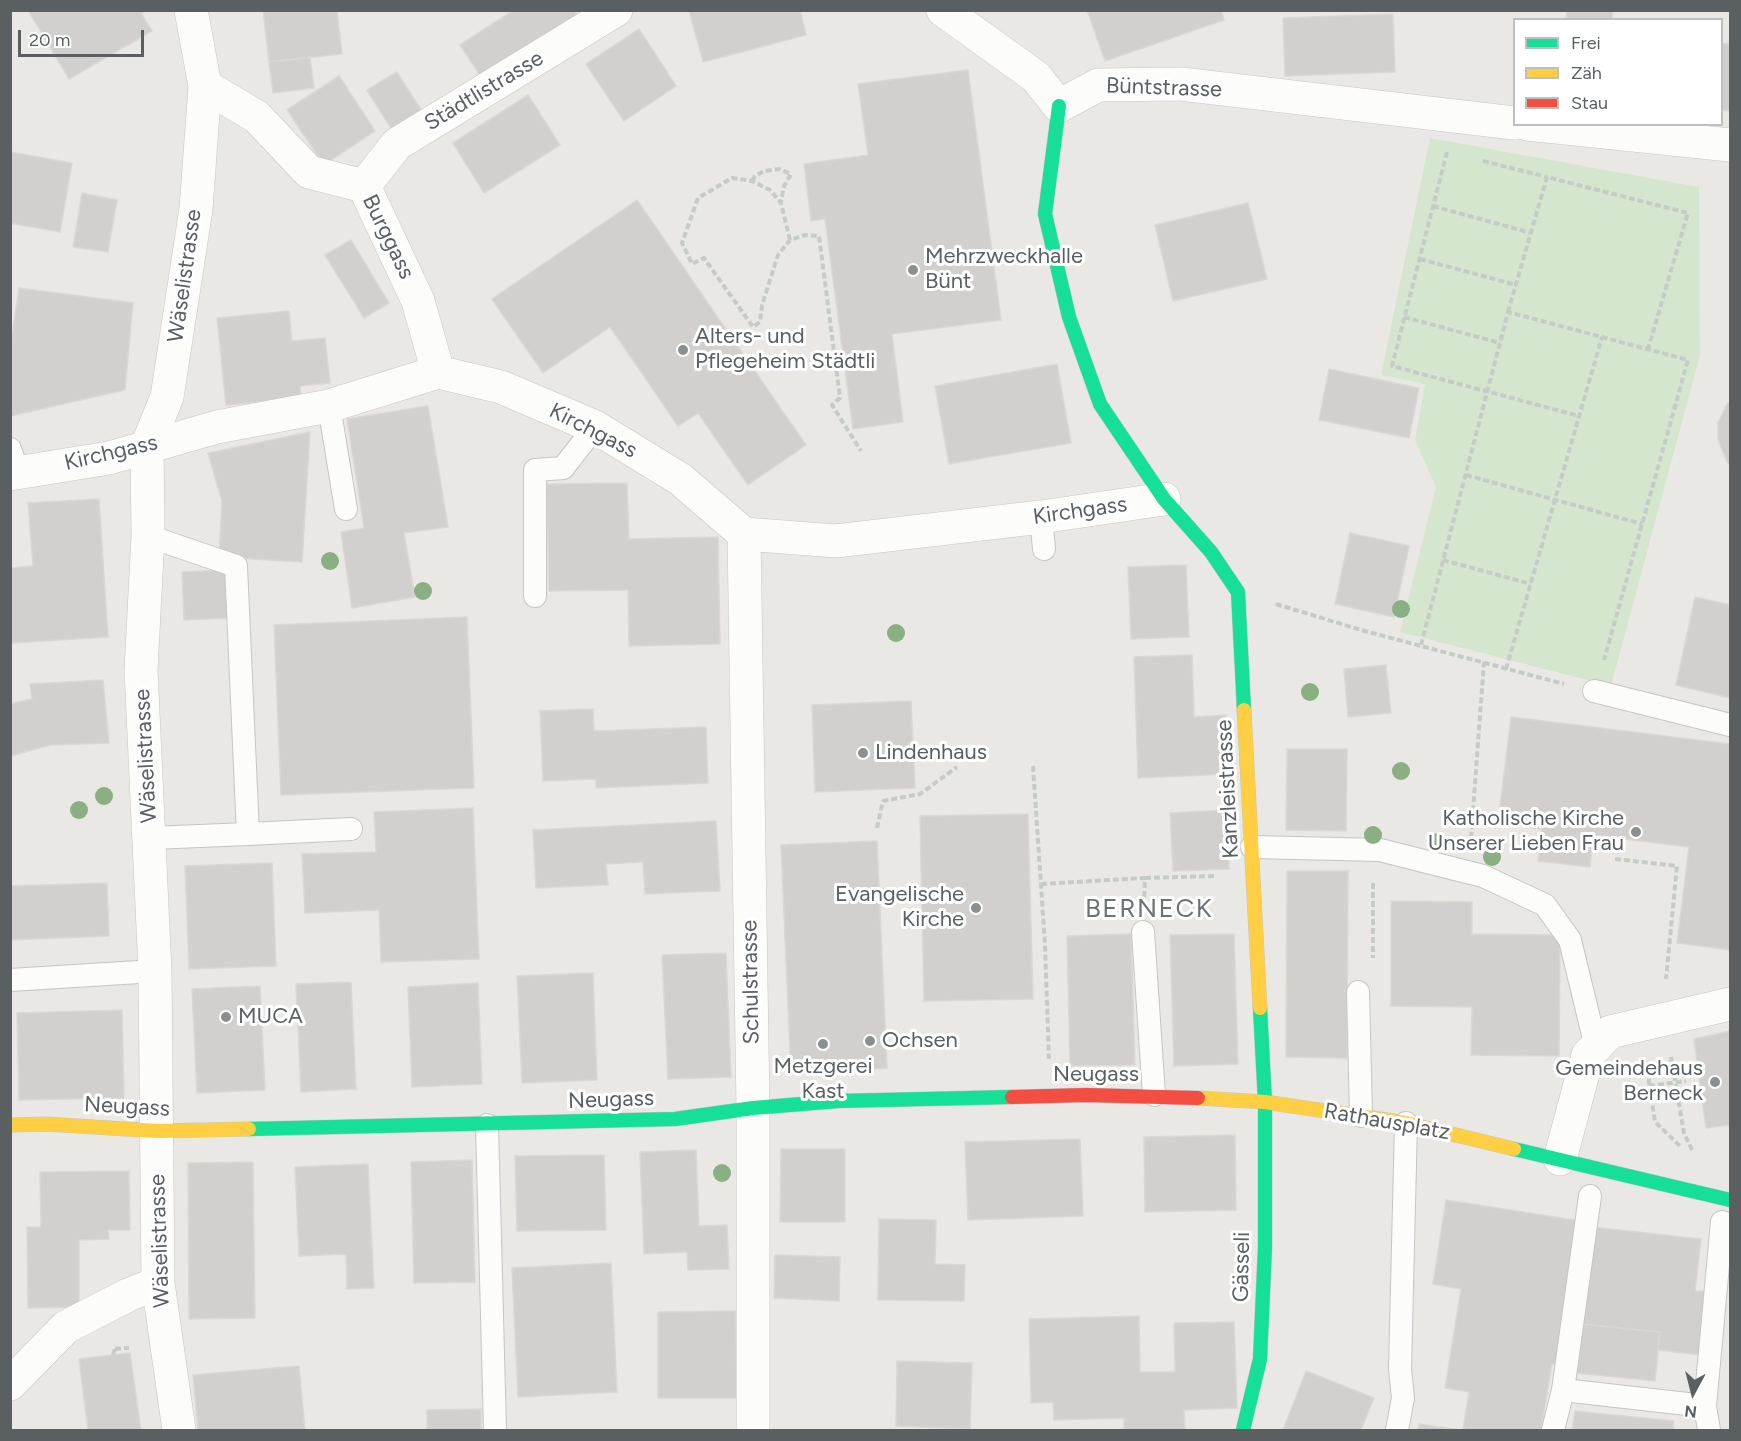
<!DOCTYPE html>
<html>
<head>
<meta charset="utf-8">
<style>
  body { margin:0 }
  #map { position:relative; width:1741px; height:1441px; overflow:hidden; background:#eae8e4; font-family:Figtree,sans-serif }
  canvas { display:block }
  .frame { position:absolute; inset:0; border:12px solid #5a5f62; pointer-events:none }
  .legend { position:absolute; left:1513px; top:18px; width:210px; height:108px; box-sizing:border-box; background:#fff; border:2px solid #bdbfc0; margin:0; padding:8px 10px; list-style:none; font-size:18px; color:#5a5f62 }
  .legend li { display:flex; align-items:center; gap:12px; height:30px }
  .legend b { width:30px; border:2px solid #bdbfc0 }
  .north { position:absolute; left:1663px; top:1363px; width:60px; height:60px; -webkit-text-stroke:4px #fff; paint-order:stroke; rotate:187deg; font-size:16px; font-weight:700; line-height:24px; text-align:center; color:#5a5f62 }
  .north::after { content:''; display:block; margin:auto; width:21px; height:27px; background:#5a5f62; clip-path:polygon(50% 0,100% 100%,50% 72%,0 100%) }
  .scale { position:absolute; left:18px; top:30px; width:126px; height:27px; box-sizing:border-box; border:3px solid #5a5f62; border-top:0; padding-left:8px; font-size:18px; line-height:21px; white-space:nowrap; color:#5a5f62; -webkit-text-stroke:4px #fff; paint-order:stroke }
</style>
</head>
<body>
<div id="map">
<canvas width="1741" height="1441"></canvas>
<div class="frame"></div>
<ul class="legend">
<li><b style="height:8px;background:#16e098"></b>Frei</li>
<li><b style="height:8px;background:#ffcf43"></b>Zäh</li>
<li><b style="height:8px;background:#f24e42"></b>Stau</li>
</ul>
<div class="north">N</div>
<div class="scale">20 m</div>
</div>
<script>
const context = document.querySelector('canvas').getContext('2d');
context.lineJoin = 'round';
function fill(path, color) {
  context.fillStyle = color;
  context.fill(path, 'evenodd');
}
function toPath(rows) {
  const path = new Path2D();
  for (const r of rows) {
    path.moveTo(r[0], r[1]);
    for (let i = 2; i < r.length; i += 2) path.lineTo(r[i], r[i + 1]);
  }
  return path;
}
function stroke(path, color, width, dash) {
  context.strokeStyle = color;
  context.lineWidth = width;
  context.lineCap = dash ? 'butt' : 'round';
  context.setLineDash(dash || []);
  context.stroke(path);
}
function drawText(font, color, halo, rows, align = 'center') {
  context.font = font + ' Figtree,sans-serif';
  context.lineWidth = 6;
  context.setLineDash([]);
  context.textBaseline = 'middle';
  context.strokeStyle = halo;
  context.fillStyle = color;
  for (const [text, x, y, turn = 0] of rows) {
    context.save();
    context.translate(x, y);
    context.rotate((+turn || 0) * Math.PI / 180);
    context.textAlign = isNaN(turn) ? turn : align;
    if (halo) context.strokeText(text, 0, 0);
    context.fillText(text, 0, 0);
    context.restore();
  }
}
fill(toPath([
  [1430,138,1699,187,1700,355,1611,686,1400,632,1436,487,1415,440,1425,384,1381,375]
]), '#d5e6cf');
const building = toPath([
  [28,10,146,10,141,13,152,31,69,79,28,10],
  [263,10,337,10,342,54,269,62,263,10],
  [514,10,574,10,577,15,481,77,460,45,514,10],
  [689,10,800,10,806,35,703,62,689,10],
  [1087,10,1221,10,1224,20,1105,61,1087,10],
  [1567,10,1613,10,1612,20,1566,20,1567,10],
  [1393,14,1395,72,1285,76,1283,18,1393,14],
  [639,29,676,86,624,121,586,64,639,29],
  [1722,43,1730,44,1730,111,1722,110,1722,43],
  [310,57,314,88,273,93,269,62,310,57],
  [968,70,1001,320,892,334,903,422,853,429,825,219,811,221,804,164,868,155,858,84,968,70],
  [397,72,422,111,392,130,367,90,397,72],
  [339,76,375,131,324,165,287,110,339,76],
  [528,95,560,145,484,193,453,143,528,95],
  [10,152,72,163,60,232,10,223,10,152],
  [82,193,117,200,108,252,73,247,82,193],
  [637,200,806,445,748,485,698,413,678,426,610,327,543,373,492,299,637,200],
  [1248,203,1267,279,1173,301,1155,225,1248,203],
  [351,240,389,303,364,318,325,255,351,240],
  [19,288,133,303,125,390,10,416,10,350,19,288],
  [289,311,292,341,325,338,330,383,300,386,301,398,226,405,217,318,289,311],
  [1057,364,1071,443,949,464,935,386,1057,364],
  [1329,369,1419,388,1409,438,1319,420,1329,369],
  [1730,402,1730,465,1727,462,1718,440,1718,423,1727,404,1730,402],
  [428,406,448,527,404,533,415,597,352,608,341,532,364,528,347,419,428,406],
  [310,432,302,562,219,557,222,501,208,453,310,432],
  [627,483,629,539,718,537,720,644,629,646,628,590,549,591,547,484,627,483],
  [99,499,108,637,10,643,10,568,33,566,28,503,99,499],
  [1350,533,1409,546,1394,617,1335,604,1350,533],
  [1186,565,1189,637,1131,639,1128,567,1186,565],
  [228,570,231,618,184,620,182,572,228,570],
  [1695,597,1730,605,1730,698,1676,685,1695,597],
  [467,617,474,788,281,795,274,625,467,617],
  [1192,655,1194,717,1226,715,1229,774,1138,778,1134,657,1192,655],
  [1386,665,1391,713,1348,717,1344,669,1386,665],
  [103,680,109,743,51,745,10,756,10,704,32,699,30,684,103,680],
  [911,701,915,788,815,792,812,705,911,701],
  [593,709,594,731,706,727,708,783,596,788,596,779,543,781,540,711,593,709],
  [1511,717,1730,744,1730,950,1677,943,1689,847,1593,835,1590,867,1538,861,1542,829,1498,823,1511,717],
  [1287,749,1347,749,1346,831,1286,830,1287,749],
  [473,808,479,959,381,962,379,910,305,913,302,854,376,852,374,812,473,808],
  [1226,810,1229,869,1173,871,1170,813,1226,810],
  [1028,814,1033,999,924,1001,920,816,1028,814],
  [716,821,720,891,645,894,643,862,606,864,608,885,536,888,533,830,716,821],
  [877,841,887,1068,791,1075,781,845,877,841],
  [272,863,276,966,189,969,185,866,272,863],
  [1287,871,1348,871,1347,1058,1286,1057,1287,871],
  [107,883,109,936,10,940,10,886,107,883],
  [1391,901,1472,902,1472,934,1560,935,1559,1056,1471,1055,1472,1007,1391,1006,1391,901],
  [1131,934,1135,1065,1070,1066,1067,936,1131,934],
  [1234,934,1238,1064,1174,1066,1170,935,1234,934],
  [726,953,731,1077,668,1079,662,955,726,953],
  [593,973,597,1080,522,1083,517,976,593,973],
  [351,982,356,1089,301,1092,296,984,351,982],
  [478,983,482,1084,412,1087,408,987,478,983],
  [260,986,265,1090,197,1093,192,989,260,986],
  [122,1010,124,1098,19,1100,17,1013,122,1010],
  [1730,1031,1730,1125,1706,1128,1694,1039,1730,1031],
  [1235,1135,1236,1210,1145,1212,1144,1137,1235,1135],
  [1080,1139,1083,1216,968,1220,965,1142,1080,1139],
  [781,1149,845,1149,845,1222,780,1222,781,1149],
  [696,1150,699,1226,727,1225,729,1269,688,1270,687,1252,644,1254,640,1152,696,1150],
  [604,1155,606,1230,517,1231,515,1156,604,1155],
  [472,1160,475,1282,414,1283,411,1162,472,1160],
  [253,1162,255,1318,189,1319,188,1163,253,1162],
  [368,1164,374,1288,347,1289,346,1254,299,1256,295,1167,368,1164],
  [129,1171,130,1230,108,1230,109,1239,79,1240,79,1307,28,1308,27,1227,41,1227,40,1172,129,1171],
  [1446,1200,1581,1221,1558,1365,1552,1364,1541,1430,1463,1430,1469,1392,1445,1388,1461,1289,1433,1284,1446,1200],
  [879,1219,936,1220,935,1264,965,1265,964,1301,878,1300,879,1219],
  [1592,1227,1701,1239,1695,1291,1708,1291,1701,1355,1658,1350,1660,1332,1581,1324,1592,1227],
  [775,1255,840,1257,839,1301,774,1298,775,1255],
  [611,1263,617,1392,518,1397,512,1268,611,1263],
  [736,1311,737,1398,658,1398,658,1312,736,1311],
  [1139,1316,1140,1372,1175,1372,1174,1323,1234,1322,1237,1408,1184,1410,1185,1430,1124,1430,1124,1418,1054,1420,1053,1402,1031,1403,1029,1319,1139,1316],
  [1581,1324,1660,1332,1655,1381,1576,1373,1581,1324],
  [130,1353,141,1430,88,1430,79,1359,130,1353],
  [897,1361,972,1363,970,1429,896,1426,897,1361],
  [299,1366,305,1430,198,1430,193,1375,299,1366],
  [1306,1371,1374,1398,1361,1430,1283,1430,1306,1371],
  [481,1409,481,1430,427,1430,427,1410,481,1409],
  [1575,1411,1674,1421,1673,1430,1572,1430,1575,1411],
  [1419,1424,1459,1430,1418,1430,1419,1424]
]);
fill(building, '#d2d0ce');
stroke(building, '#dad7d4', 1.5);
const lane = toPath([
  [329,406,346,509],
  [10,449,18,472],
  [1041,517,1044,549],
  [148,536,236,566,248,834,150,838],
  [535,596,535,470,563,468,595,427],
  [1594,691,1730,725],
  [248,834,351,829],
  [1252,847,1380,850,1483,876,1545,905,1570,940,1596,1047],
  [1143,932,1154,1095],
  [10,980,155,971],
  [1358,992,1361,1116],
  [487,1125,495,1430],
  [1563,1390,1705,1406,1722,1222],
  [1705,1406,1709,1430],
  [1397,1430,1403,1398,1400,1369,1406,1123],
  [1553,1430,1563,1390,1590,1196]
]);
const street = toPath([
  [191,10,205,86,257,117,309,172,364,186,418,301,438,372],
  [943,10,1036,77,1059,106,1098,85,1181,84,1514,123],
  [1527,124,1730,145],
  [364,186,397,144,616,10],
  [10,474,109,458,217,427,329,406,438,372,501,387,595,427,680,479,744,534,836,541,1041,517,1164,499],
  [744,534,753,1108,753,1430],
  [1560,1159,1588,1055,1610,1032,1730,1004],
  [10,1384,66,1327,128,1295,158,1283],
  [179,1430,158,1283,155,971,141,670,148,536,147,446,167,397,196,209,205,86]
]);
const fast = toPath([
  [1059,106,1045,214,1069,317,1100,404,1164,499,1211,552,1238,592,1244,710],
  [249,1129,675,1119,753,1108,838,1101,1012,1097],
  [1514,1149,1730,1200],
  [1243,1430,1260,1359,1265,1247,1265,1102,1260,1008]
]);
const slow = toPath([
  [1244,710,1260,1008],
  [1198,1098,1265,1102,1406,1123,1514,1149],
  [10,1125,45,1124,158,1131,249,1129]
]);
const jam = toPath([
  [1012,1097,1086,1095,1198,1098]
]);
stroke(lane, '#c5c5c5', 24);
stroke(street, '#c5c5c5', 34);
stroke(fast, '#c6c7c6', 15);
stroke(slow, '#c6c7c6', 15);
stroke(jam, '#c6c7c6', 15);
stroke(toPath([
  [1447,152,1392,366,1579,416],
  [1483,161,1547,177],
  [752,181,755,176,764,171,779,169,791,174,784,186,781,202],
  [1433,206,1531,233],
  [790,240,781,203,770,190,752,181,732,178,698,198,682,243,692,264,704,258,753,327,760,322,762,305,778,255,790,240,805,235,819,236,840,398,832,405,861,451],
  [1420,259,1516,285],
  [1508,312,1547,177,1688,213,1648,349],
  [1404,317,1500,343],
  [1466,475,1642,524],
  [1443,560,1531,584],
  [1276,604,1361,630,1564,684],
  [1421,645,1508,312,1688,360,1604,660],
  [1506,669,1602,337],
  [1033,766,1045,945,1049,1059],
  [877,828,883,801,920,794,957,767],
  [1471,838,1484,662],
  [1615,859,1677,866,1666,979],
  [1145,878,1214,876],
  [1373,883,1373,958],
  [1041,884,1145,878,1144,901],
  [1671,1057,1684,1133,1693,1152],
  [1646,1061,1655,1122,1681,1147],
  [1649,1086,1686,1081],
  [115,1349,129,1348],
  [113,1355,116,1346]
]), '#c5ccc7', 4, [6, 3]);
stroke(lane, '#fcfcfb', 22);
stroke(street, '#fcfcfb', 33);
stroke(fast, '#16e098', 14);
stroke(slow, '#ffcf43', 14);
stroke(jam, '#f24e42', 14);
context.fillStyle = '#8aaf82';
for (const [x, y] of [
  [330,561],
  [423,591],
  [1401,609],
  [896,633],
  [1310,692],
  [1401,771],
  [104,796],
  [79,810],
  [1373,835],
  [1438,842],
  [1492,857],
  [722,1173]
]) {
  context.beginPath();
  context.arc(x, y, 9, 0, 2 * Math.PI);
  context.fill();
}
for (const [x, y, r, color] of [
  [913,270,6,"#8c8f90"],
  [683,350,6,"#8c8f90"],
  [863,753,6,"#8c8f90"],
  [1636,832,6,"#8c8f90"],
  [976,908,6,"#8c8f90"],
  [226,1017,6,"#8c8f90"],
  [870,1041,6,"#8c8f90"],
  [823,1044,6,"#8c8f90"],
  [1715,1082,6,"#8c8f90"]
]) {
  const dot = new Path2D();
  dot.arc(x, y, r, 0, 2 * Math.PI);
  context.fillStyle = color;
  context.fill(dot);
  stroke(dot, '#fff', 2);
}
drawText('22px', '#5a5f62', '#fff', [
  ["Büntstrasse",1164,88,2],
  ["Städtlistrasse",484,91,-31],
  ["Burggass",388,237,64],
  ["Wäselistrasse",185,276,-82],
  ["Kirchgass",593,431,27],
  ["Kirchgass",111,453,-13],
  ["Kirchgass",1080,511,-8],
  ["Wäselistrasse",146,756,-93],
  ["Kanzleistrasse",1228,789,-93],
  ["Schulstrasse",751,982,-91],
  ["Neugass",1096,1075],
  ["Neugass",611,1100,-2],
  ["Neugass",127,1107,3],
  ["Rathausplatz",1387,1122,10],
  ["Wäselistrasse",160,1241,-92],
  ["Gässeli",1242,1267,-89]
]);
drawText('22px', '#5a5f62', '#fff', [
  ["Mehrzweckhalle",925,257],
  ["Bünt",925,282],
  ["Alters- und",695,337],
  ["Pflegeheim Städtli",695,362],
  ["Lindenhaus",875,753],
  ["Katholische Kirche",1624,819,"right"],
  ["Unserer Lieben Frau",1624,844,"right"],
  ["Evangelische",964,895,"right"],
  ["Kirche",964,920,"right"],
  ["MUCA",238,1017],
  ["Ochsen",882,1041],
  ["Metzgerei",823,1067,"center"],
  ["Kast",823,1092,"center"],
  ["Gemeindehaus",1703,1069,"right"],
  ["Berneck",1703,1094,"right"]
], 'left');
context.letterSpacing = '1.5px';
drawText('26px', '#6b7174', '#fff', [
  ["BERNECK",1149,909]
]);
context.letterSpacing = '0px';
</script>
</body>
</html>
